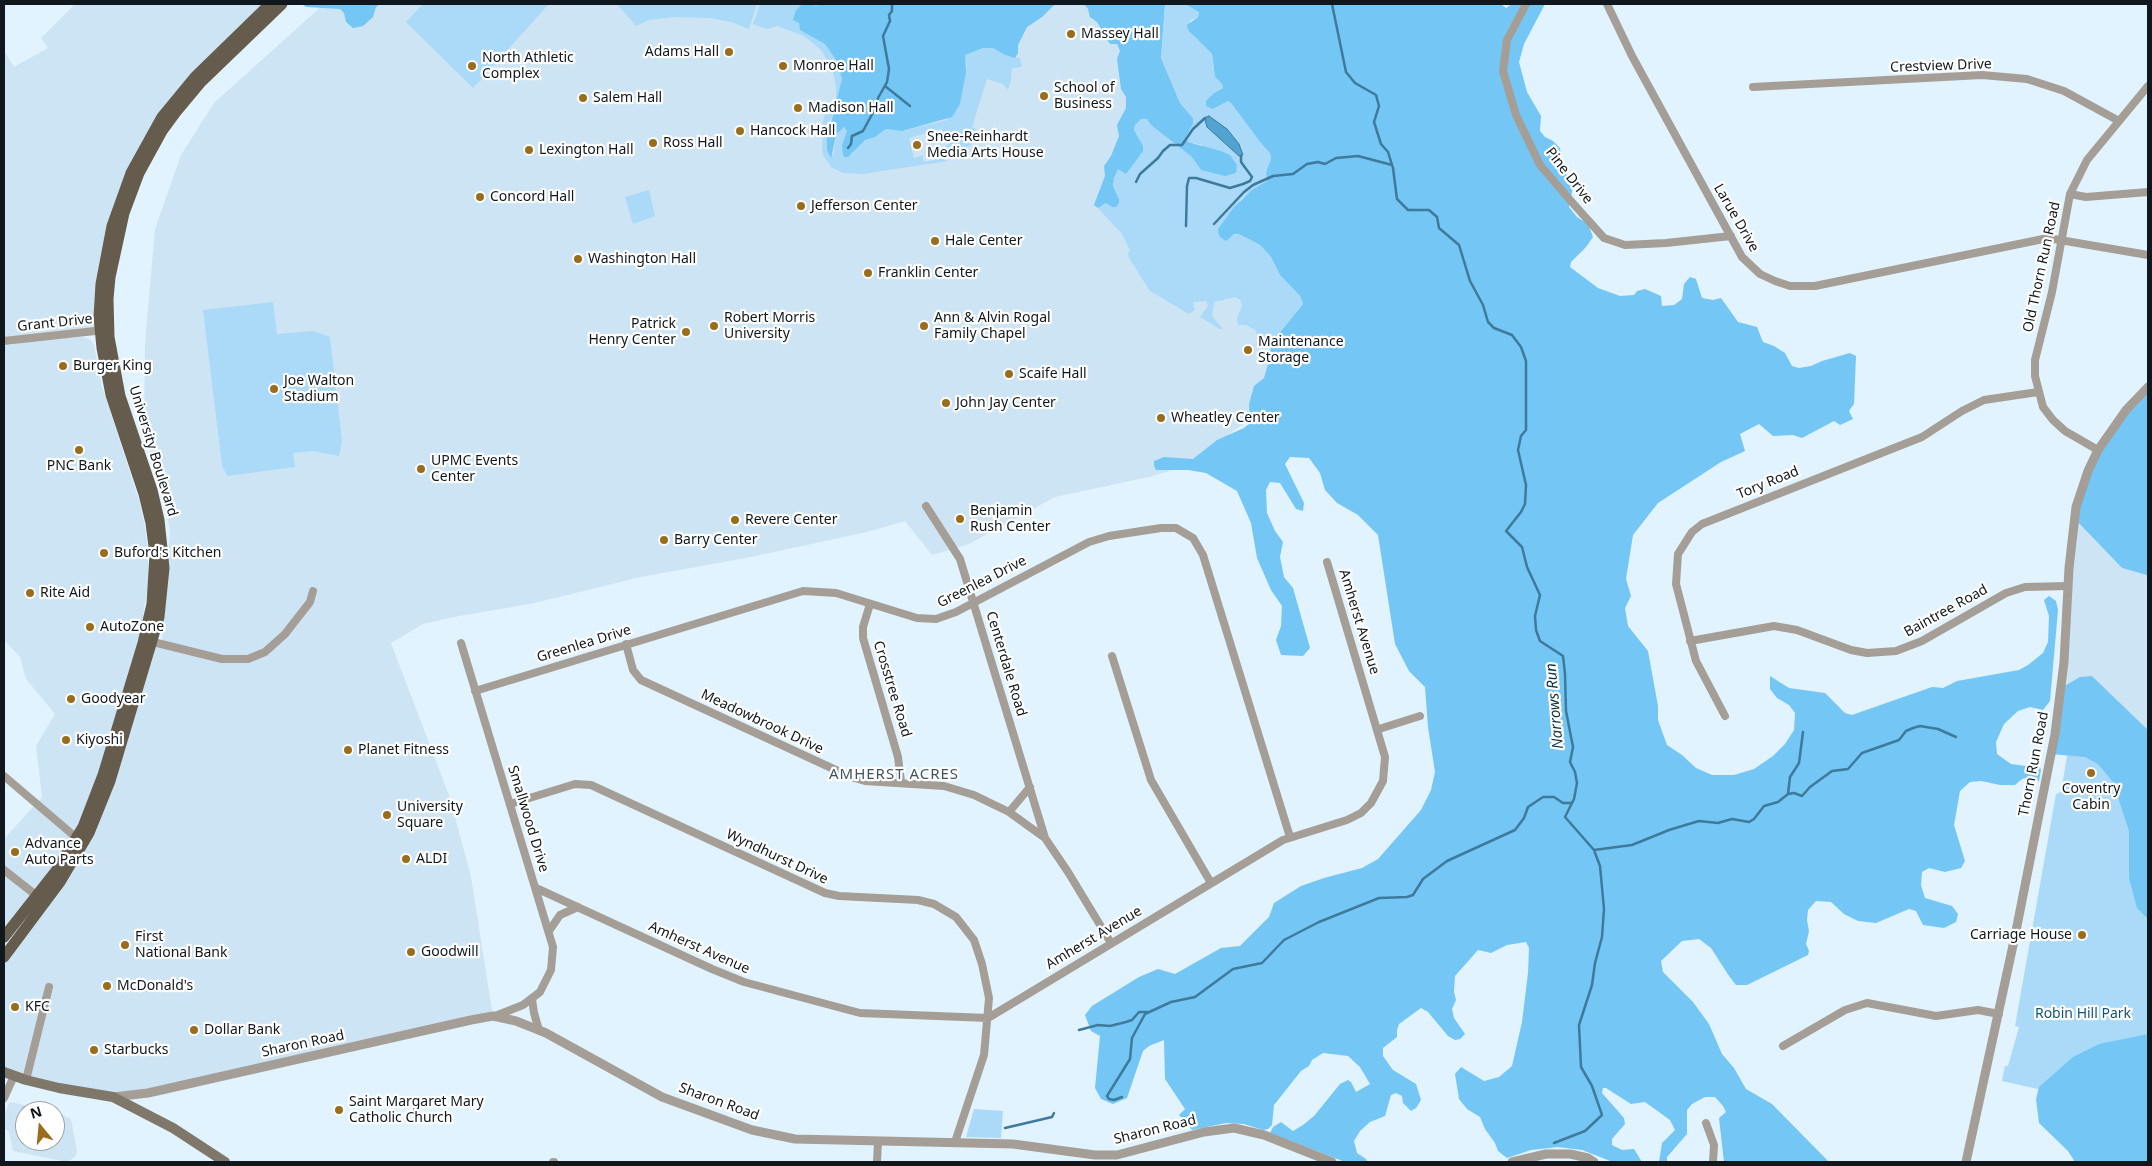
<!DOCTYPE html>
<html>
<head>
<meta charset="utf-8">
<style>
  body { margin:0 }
  #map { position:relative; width:2152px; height:1166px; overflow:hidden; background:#e1f3ff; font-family:"Noto Sans",sans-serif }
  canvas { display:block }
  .frame { position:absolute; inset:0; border:5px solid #10181d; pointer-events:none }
  .north { position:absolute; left:15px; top:1101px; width:50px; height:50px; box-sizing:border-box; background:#fff; border:1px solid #9fa3a5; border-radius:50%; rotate:343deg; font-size:14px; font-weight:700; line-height:20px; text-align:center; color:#10181d }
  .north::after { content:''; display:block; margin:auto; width:18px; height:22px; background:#996d1c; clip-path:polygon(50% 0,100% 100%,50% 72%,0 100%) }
</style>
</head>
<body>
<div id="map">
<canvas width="2152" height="1166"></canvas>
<div class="frame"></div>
<div class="north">N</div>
</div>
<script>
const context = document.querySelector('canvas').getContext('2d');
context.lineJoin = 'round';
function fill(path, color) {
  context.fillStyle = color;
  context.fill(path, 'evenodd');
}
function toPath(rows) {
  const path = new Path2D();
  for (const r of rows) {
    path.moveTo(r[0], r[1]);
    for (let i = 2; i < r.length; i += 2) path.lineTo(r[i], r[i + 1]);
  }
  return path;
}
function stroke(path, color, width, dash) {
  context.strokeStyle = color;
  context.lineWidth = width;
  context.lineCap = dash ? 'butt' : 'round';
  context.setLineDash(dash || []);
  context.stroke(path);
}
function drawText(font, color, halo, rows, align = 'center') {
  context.font = font + ' "Noto Sans",sans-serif';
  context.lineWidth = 4.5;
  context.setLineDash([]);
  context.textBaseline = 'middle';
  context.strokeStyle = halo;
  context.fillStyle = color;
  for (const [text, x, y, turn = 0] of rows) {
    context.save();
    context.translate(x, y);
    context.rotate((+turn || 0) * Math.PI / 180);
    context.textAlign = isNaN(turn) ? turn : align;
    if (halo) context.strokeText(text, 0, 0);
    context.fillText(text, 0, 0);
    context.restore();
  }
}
fill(toPath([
  [75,4,270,4,140,152,100,330,4,341,4,51,14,67,48,48,41,38],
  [324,4,1116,4,1284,310,1269,408,1233,431,1193,464,1149,477,1055,497,969,544,932,555,905,521,867,532,751,557,641,577,530,604,459,616,423,624,391,643,450,798,471,877,493,1016,113,1097,4,1072,4,839,42,797,36,746,55,714,26,679,20,657,4,640,4,346,37,340,82,337,91,340,94,345,102,387,139,500,145,527,148,551,148,586,143,615,150,617,145,637,162,642,170,529,144,424,145,343,155,229,181,155,214,103],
  [2074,518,2122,568,2148,575,2148,730,2092,676,2061,688],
  [11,1102,50,1111,25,1111,25,1141,55,1141,55,1112,71,1119,77,1150,75,1157,67,1162,13,1151,9,1132,4,1128,4,1115,9,1103]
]), '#cde4f4');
fill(toPath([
  [423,4,549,4,473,88,406,22],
  [617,4,757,4,749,29,731,22,711,18,674,17,649,20,636,26],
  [760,4,802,4,796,10,800,30,825,44,836,60,842,79,840,93,828,128,833,157,836,135,845,127,847,131,842,145,852,155,857,146,865,140,875,137,886,129,902,131,947,120,967,66,964,59,964,55,967,53,983,48,993,48,1005,55,1020,58,1022,65,1021,67,1012,68,1011,80,1008,90,1003,84,987,79,972,127,977,130,973,143,960,154,957,151,948,153,940,151,946,150,946,145,952,142,941,129,909,138,914,158,923,155,923,160,925,162,941,158,948,161,863,174,843,173,831,167,823,155,822,148,823,132,821,131,825,114,832,108,836,98,836,87,832,67,820,49,804,36,777,26,767,29,753,24],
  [1165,4,1185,4,1199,11,1198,17,1190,21,1195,37,1212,54,1215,77,1222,84,1223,88,1214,93,1213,109,1228,101,1231,103,1260,142,1270,152,1271,159,1266,172,1267,181,1242,198,1218,229,1233,235,1239,234,1260,245,1271,257,1280,275,1300,296,1303,304,1268,346,1260,340,1255,330,1246,325,1238,325,1237,318,1242,306,1240,300,1235,297,1214,302,1212,316,1223,329,1220,329,1200,317,1208,306,1206,301,1193,302,1195,310,1189,314,1150,291,1129,258,1128,253,1130,250,1122,234,1098,208,1106,203,1112,207,1119,199,1113,186,1116,170,1118,169,1126,173,1138,157,1140,140,1134,130,1135,125,1141,119,1147,119,1151,125,1192,157,1201,170,1202,145,1188,142,1185,139,1193,124,1193,118,1180,103,1161,58],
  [649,190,655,216,633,224,625,197],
  [273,302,277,334,313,331,330,337,342,441,339,456,313,451,293,453,295,467,227,476,222,465,203,310],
  [2076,703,2148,750,2148,1148,2087,1100,2002,1081,2005,1066,2008,1066,2019,1027,2015,1026,2056,794,2061,792],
  [974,1109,1003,1111,1001,1138,966,1137]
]), '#aadaf7');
fill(toPath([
  [302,4,380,4,376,7,373,17,363,26,353,28,346,22,344,13,340,9,306,7],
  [802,4,813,4,816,6,818,4,1055,4,1042,17,1027,27,1018,45,1018,53,1015,58,1005,55,993,48,983,48,965,55,966,72,960,104,952,117,902,131,886,129,875,137,865,140,848,157,844,157,843,154,842,145,847,131,844,127,836,135,831,158,827,150,827,139,842,79,836,60,825,44,800,30,799,23,793,20,796,10],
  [1084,4,1165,4,1161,58,1180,103,1193,118,1193,124,1185,139,1188,142,1221,151,1230,155,1237,165,1236,173,1225,176,1201,170,1192,157,1151,125,1147,119,1141,119,1135,125,1134,130,1143,146,1143,151,1126,174,1118,169,1114,178,1113,186,1119,199,1119,203,1116,207,1112,207,1106,203,1098,208,1094,205,1105,176,1104,166,1111,156,1119,136,1117,125,1126,108,1126,97,1121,89,1117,59,1120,51,1117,44,1110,44,1097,22,1090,17,1088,9],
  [1185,4,1501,4,1506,8,1512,4,1545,4,1524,44,1519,62,1527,92,1541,116,1540,131,1545,137,1553,141,1560,148,1561,154,1557,161,1560,168,1574,182,1569,207,1577,217,1588,224,1593,237,1586,247,1571,262,1570,267,1598,288,1620,296,1634,295,1637,291,1645,289,1661,296,1662,306,1674,305,1682,299,1684,284,1690,277,1696,279,1702,298,1713,300,1721,298,1738,322,1757,327,1763,342,1774,346,1785,353,1792,366,1799,368,1811,366,1822,361,1850,353,1856,356,1854,404,1849,411,1853,419,1840,425,1834,421,1802,438,1793,435,1773,436,1759,424,1740,434,1745,451,1721,462,1658,503,1633,535,1626,579,1631,596,1625,608,1628,626,1648,651,1658,706,1658,720,1667,745,1682,755,1696,768,1712,775,1734,775,1754,769,1773,756,1785,744,1794,730,1795,713,1789,705,1777,698,1770,689,1770,676,1789,688,1825,693,1845,713,1852,715,1932,687,1943,688,1957,681,2019,670,2028,665,2043,653,2048,642,2049,616,2044,600,2049,596,2056,601,2058,610,2050,701,2043,710,2030,707,2018,711,2004,724,1996,742,1997,754,2011,764,2026,766,2038,762,2041,770,2039,781,2029,777,2022,779,2015,785,2000,785,1981,781,1970,782,1960,791,1954,825,1965,861,1961,868,1945,872,1929,868,1922,872,1921,885,1925,898,1952,906,1958,914,1956,922,1944,928,1923,925,1916,911,1909,909,1876,923,1858,921,1844,914,1831,902,1816,901,1808,910,1807,920,1809,931,1806,944,1809,951,1808,955,1747,985,1736,985,1729,976,1711,948,1699,939,1682,941,1661,961,1663,972,1693,1002,1709,1024,1722,1054,1734,1068,1746,1089,1772,1104,1829,1162,1724,1162,1719,1118,1726,1112,1723,1106,1715,1097,1705,1097,1692,1104,1687,1110,1687,1134,1667,1157,1667,1162,1659,1162,1662,1143,1675,1130,1670,1120,1645,1102,1631,1104,1606,1088,1603,1088,1602,1093,1624,1118,1625,1124,1612,1139,1612,1145,1622,1150,1634,1149,1642,1162,1613,1162,1582,1150,1558,1147,1531,1150,1507,1158,1498,1151,1495,1143,1485,1129,1480,1117,1467,1109,1459,1099,1455,1074,1461,1067,1484,1081,1499,1077,1512,1066,1522,1022,1528,973,1529,948,1526,942,1507,945,1491,953,1478,950,1455,976,1454,992,1456,1000,1452,1009,1454,1018,1465,1034,1460,1039,1455,1040,1448,1036,1428,1012,1421,1008,1399,1024,1397,1030,1397,1037,1383,1048,1383,1056,1393,1070,1416,1084,1421,1100,1416,1108,1411,1111,1403,1103,1402,1096,1396,1093,1391,1095,1385,1116,1370,1122,1360,1131,1354,1141,1357,1153,1366,1159,1367,1162,1345,1162,1270,1133,1273,1127,1281,1122,1293,1131,1303,1125,1314,1116,1340,1084,1348,1080,1351,1082,1356,1092,1370,1084,1360,1067,1348,1056,1323,1053,1312,1060,1309,1066,1301,1071,1274,1105,1272,1125,1268,1129,1263,1130,1244,1124,1226,1123,1192,1130,1179,1115,1185,1109,1165,1079,1164,1040,1149,1046,1143,1051,1127,1098,1113,1104,1101,1099,1095,1088,1100,1036,1091,1031,1085,1015,1092,1006,1139,977,1158,969,1175,974,1221,948,1240,946,1269,917,1274,903,1301,886,1324,878,1362,868,1378,859,1421,810,1431,790,1435,772,1428,727,1425,687,1409,671,1395,644,1378,535,1358,515,1337,503,1325,490,1320,473,1309,458,1290,457,1285,464,1304,503,1303,511,1296,509,1280,483,1270,482,1266,490,1267,513,1275,531,1283,542,1280,557,1284,577,1293,588,1310,648,1303,656,1281,655,1276,640,1281,626,1282,606,1271,590,1257,558,1251,523,1237,491,1206,473,1188,470,1156,470,1154,465,1154,461,1164,457,1193,459,1217,440,1244,428,1250,423,1249,404,1254,386,1264,378,1270,357,1271,343,1303,304,1300,296,1280,275,1271,257,1260,245,1239,234,1234,234,1226,241,1219,236,1218,229,1234,207,1252,190,1267,181,1266,172,1271,159,1270,153,1260,142,1231,103,1228,101,1213,109,1206,106,1206,101,1214,93,1223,88,1222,84,1215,77,1212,54,1188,30,1187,25,1198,17,1199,12],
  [2148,387,2148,578,2147,575,2122,568,2074,518,2098,450],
  [2092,676,2148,730,2148,919,2137,908,2129,878,2129,831,2113,782,2098,764,2085,757,2051,754,2061,688,2080,677],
  [2148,1034,2148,1162,2075,1162,2068,1151,2039,1123,2036,1099,2039,1087,2073,1057,2099,1044]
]), '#74c6f5');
const water = toPath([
  [1209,116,1227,129,1239,144,1243,155,1239,156,1207,127,1205,120,1206,117,1209,116]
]);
fill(water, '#51a4d1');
stroke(water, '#3e7a9b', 1);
stroke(toPath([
  [1332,4,1346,72,1355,83,1376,95,1379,106,1374,122,1381,144,1388,152,1393,168,1397,199,1408,210,1429,210,1437,217,1439,228,1459,245,1470,281,1483,305,1488,322,1494,328,1512,335,1521,347,1526,361,1526,430,1521,436,1518,450,1526,485,1525,504,1521,512,1506,531,1522,547,1527,567,1540,595,1535,616,1536,630,1540,641,1563,656,1565,674,1566,711,1573,747,1570,762,1575,772,1577,783,1574,799,1565,817,1594,850,1600,866,1604,909,1602,937,1595,963,1592,985,1579,1025,1581,1067,1592,1086,1602,1115,1585,1131,1554,1143],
  [885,86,910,106],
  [848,148,851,144,852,136,863,131,876,107,878,98,887,82,889,69,883,36,890,21,889,15,892,11,892,4],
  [1136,182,1140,174,1158,158,1163,151,1170,145,1182,145,1193,129,1205,118],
  [1214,224,1244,192,1253,185,1273,176,1293,174,1307,164,1318,162,1325,164,1336,158,1358,156,1392,165],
  [1186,226,1187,186,1189,178,1196,178,1230,188,1243,184,1250,181,1252,177,1241,162,1241,156],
  [1788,794,1794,793,1802,796,1810,787,1832,771,1848,769,1862,753,1899,740,1906,731,1913,728,1920,726,1938,729,1956,737],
  [1594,850,1632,845,1669,830,1699,821,1718,823,1732,819,1749,822,1754,819,1764,806,1778,802,1788,794,1790,777,1799,763,1803,732],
  [1079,1030,1098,1025,1110,1026,1126,1022,1132,1020,1139,1012,1147,1012],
  [1122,1097,1114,1100,1109,1099,1107,1096,1130,1059,1132,1038,1145,1014,1171,1002,1195,997,1233,969,1262,963,1284,940,1319,922,1379,898,1407,897,1413,895,1423,879,1447,861,1515,830,1524,818,1528,807,1543,797,1554,797,1563,803,1572,803],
  [1005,1128,1052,1117,1054,1113]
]), '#3e7a9b', 2.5);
stroke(toPath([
  [1526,4,1507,40,1503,71,1516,115,1540,165,1570,200,1604,238,1625,245,1666,243,1731,236],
  [1607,4,1632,56,1742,257,1760,274,1775,281,1790,286,1815,286,2048,238,2148,255],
  [1753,87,1982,75,2027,79,2064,91,2119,121],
  [2070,194,2086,197,2148,192],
  [4,341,104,330],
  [2098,450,2065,431,2053,420,2043,407,2035,376,2035,360,2052,292,2070,194,2087,160,2148,86],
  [926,506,960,559,1045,838],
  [870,604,863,627,863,638,898,757,901,782],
  [1690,641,1774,626,1797,630,1851,650,1867,653,1896,651,1922,641,2006,593,2025,587,2068,586],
  [153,642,222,659,248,659,265,652,285,634,310,602,313,591],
  [461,643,553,947,551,970,540,992,523,1005,495,1016],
  [626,644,633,670,641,680,851,777,865,781,944,786,974,795,1009,812,1045,838,1068,872,1111,943],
  [1112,656,1151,780,1211,883],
  [475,691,803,591,836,593,917,618,936,619,956,612,1089,542,1109,536,1161,528,1176,528,1193,538,1203,555,1290,837],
  [1725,716,1696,661,1676,584,1678,554,1692,532,1702,524,1922,437,1962,411,1984,400,2038,392],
  [1379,729,1420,716],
  [4,776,79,840],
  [510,804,575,784,591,785,825,893,839,896,918,900,934,904,956,917,974,940,982,964,989,998,984,1055,955,1142],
  [1009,812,1030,787],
  [4,870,37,896],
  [536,888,712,969,744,982,860,1013,988,1018,1283,840,1347,820,1361,813,1371,803,1383,781,1385,757,1327,562],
  [549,931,560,915,578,907],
  [532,999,534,1013,539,1030],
  [1783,1046,1845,1010,1867,1003,1936,1016,1978,1010,1999,1014],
  [26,1080,49,987],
  [4,1098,14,1076],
  [1706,1123,1714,1145,1713,1162],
  [553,1162,554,1162],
  [877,1162,878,1141]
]), '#a49e96', 8);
stroke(toPath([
  [113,1097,148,1093,471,1020,493,1016,516,1021,546,1033,662,1097,752,1130,795,1139,1013,1144,1095,1155,1117,1155,1204,1132,1234,1128,1264,1135,1332,1162],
  [1512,1162,1546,1154,1570,1154,1588,1158,1594,1162],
  [1966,1162,2015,936,2055,734,2064,662,2069,568,2076,507,2088,471,2098,450,2126,410,2148,387]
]), '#a49e96', 9);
stroke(toPath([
  [4,1072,26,1080,59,1088,113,1097,173,1128,225,1162]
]), '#80776b', 10);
stroke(toPath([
  [4,937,56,871,83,827,103,775,143,643,152,604,155,554,151,523,144,494,111,395,102,348,99,317,101,284,112,226,131,173,162,117,195,77,270,4],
  [4,957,60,882,89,833,110,781,159,617,164,568,159,520,152,490,120,396,109,337,108,299,110,277,124,213,139,173,162,131,176,112,201,82,282,4]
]), '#665c4d', 11);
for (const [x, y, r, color] of [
  [1071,34,5,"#996d1c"],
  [729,52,5,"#996d1c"],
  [472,66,5,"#996d1c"],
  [783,66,5,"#996d1c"],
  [1044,96,5,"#996d1c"],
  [583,98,5,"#996d1c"],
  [798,108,5,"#996d1c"],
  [740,131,5,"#996d1c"],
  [653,143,5,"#996d1c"],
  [917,145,5,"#996d1c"],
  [529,150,5,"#996d1c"],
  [480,197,5,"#996d1c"],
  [801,206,5,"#996d1c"],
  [935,241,5,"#996d1c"],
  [578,259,5,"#996d1c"],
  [868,273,5,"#996d1c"],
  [714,326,5,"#996d1c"],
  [924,326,5,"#996d1c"],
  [686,332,5,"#996d1c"],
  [1248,350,5,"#996d1c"],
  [63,366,5,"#996d1c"],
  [1009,374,5,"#996d1c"],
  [274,389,5,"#996d1c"],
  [946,403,5,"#996d1c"],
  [1161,418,5,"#996d1c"],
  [79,450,5,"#996d1c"],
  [421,469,5,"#996d1c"],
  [960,519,5,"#996d1c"],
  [735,520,5,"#996d1c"],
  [664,540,5,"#996d1c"],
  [104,553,5,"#996d1c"],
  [30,593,5,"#996d1c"],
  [90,627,5,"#996d1c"],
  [71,699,5,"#996d1c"],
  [66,740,5,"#996d1c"],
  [348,750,5,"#996d1c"],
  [2091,773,5,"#996d1c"],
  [387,815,5,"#996d1c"],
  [15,852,5,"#996d1c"],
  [406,859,5,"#996d1c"],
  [2082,935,5,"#996d1c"],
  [125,945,5,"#996d1c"],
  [411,952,5,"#996d1c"],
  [107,986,5,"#996d1c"],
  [15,1007,5,"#996d1c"],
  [194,1030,5,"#996d1c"],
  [94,1050,5,"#996d1c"],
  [339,1110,5,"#996d1c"]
]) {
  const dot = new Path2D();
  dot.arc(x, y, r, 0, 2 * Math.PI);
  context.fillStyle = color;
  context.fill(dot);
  stroke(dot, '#fff', 2);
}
drawText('14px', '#10181d', '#fff', [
  ["Massey Hall",1081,34],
  ["Adams Hall",719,52,"right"],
  ["North Athletic",482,58],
  ["Complex",482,74],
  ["Monroe Hall",793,66],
  ["School of",1054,88],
  ["Business",1054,104],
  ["Salem Hall",593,98],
  ["Madison Hall",808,108],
  ["Hancock Hall",750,131],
  ["Snee-Reinhardt",927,137],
  ["Media Arts House",927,153],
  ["Ross Hall",663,143],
  ["Lexington Hall",539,150],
  ["Concord Hall",490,197],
  ["Jefferson Center",811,206],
  ["Hale Center",945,241],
  ["Washington Hall",588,259],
  ["Franklin Center",878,273],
  ["Robert Morris",724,318],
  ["University",724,334],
  ["Ann & Alvin Rogal",934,318],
  ["Family Chapel",934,334],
  ["Patrick",676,324,"right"],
  ["Henry Center",676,340,"right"],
  ["Maintenance",1258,342],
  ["Storage",1258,358],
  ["Burger King",73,366],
  ["Scaife Hall",1019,374],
  ["Joe Walton",284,381],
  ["Stadium",284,397],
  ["John Jay Center",956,403],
  ["Wheatley Center",1171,418],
  ["UPMC Events",431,461],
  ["Center",431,477],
  ["PNC Bank",79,466,"center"],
  ["Benjamin",970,511],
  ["Rush Center",970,527],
  ["Revere Center",745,520],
  ["Barry Center",674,540],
  ["Buford's Kitchen",114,553],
  ["Rite Aid",40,593],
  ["AutoZone",100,627],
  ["Goodyear",81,699],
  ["Kiyoshi",76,740],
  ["Planet Fitness",358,750],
  ["Coventry",2091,789,"center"],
  ["Cabin",2091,805,"center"],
  ["University",397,807],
  ["Square",397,823],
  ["Advance",25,844],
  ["Auto Parts",25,860],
  ["ALDI",416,859],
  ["Carriage House",2072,935,"right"],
  ["First",135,937],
  ["National Bank",135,953],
  ["Goodwill",421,952],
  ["McDonald's",117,986],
  ["KFC",25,1007],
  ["Dollar Bank",204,1030],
  ["Starbucks",104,1050],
  ["Saint Margaret Mary",349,1102],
  ["Catholic Church",349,1118]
], 'left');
drawText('14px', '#10181d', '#fff', [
  ["Crestview Drive",1941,66,-2],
  ["Pine Drive",1569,176,52],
  ["Larue Drive",1736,218,60],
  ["Old Thorn Run Road",2042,267,-78],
  ["Grant Drive",55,323,-6],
  ["University Boulevard",153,451,73],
  ["Tory Road",1768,483,-22],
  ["Greenlea Drive",982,582,-27],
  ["Baintree Road",1946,611,-29],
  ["Amherst Avenue",1359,622,73],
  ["Greenlea Drive",584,644,-17],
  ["Centerdale Road",1006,664,73],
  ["Crosstree Road",892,689,73],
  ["Meadowbrook Drive",762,722,25],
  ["Thorn Run Road",2034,764,-79],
  ["Smallwood Drive",528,819,73],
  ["Wyndhurst Drive",777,857,25],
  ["Amherst Avenue",1094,938,-31],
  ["Amherst Avenue",699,948,24],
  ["Sharon Road",303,1044,-12],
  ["Sharon Road",719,1102,20],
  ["Sharon Road",1155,1130,-14]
]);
drawText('14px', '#145474', '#fff', [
  ["Robin Hill Park",2083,1014]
]);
drawText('italic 15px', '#0a3043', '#fff', [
  ["Narrows Run",1555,706,-95]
]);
context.letterSpacing = '1px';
drawText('15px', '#415561', '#fff', [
  ["AMHERST ACRES",894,775]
]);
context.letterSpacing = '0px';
</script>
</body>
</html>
